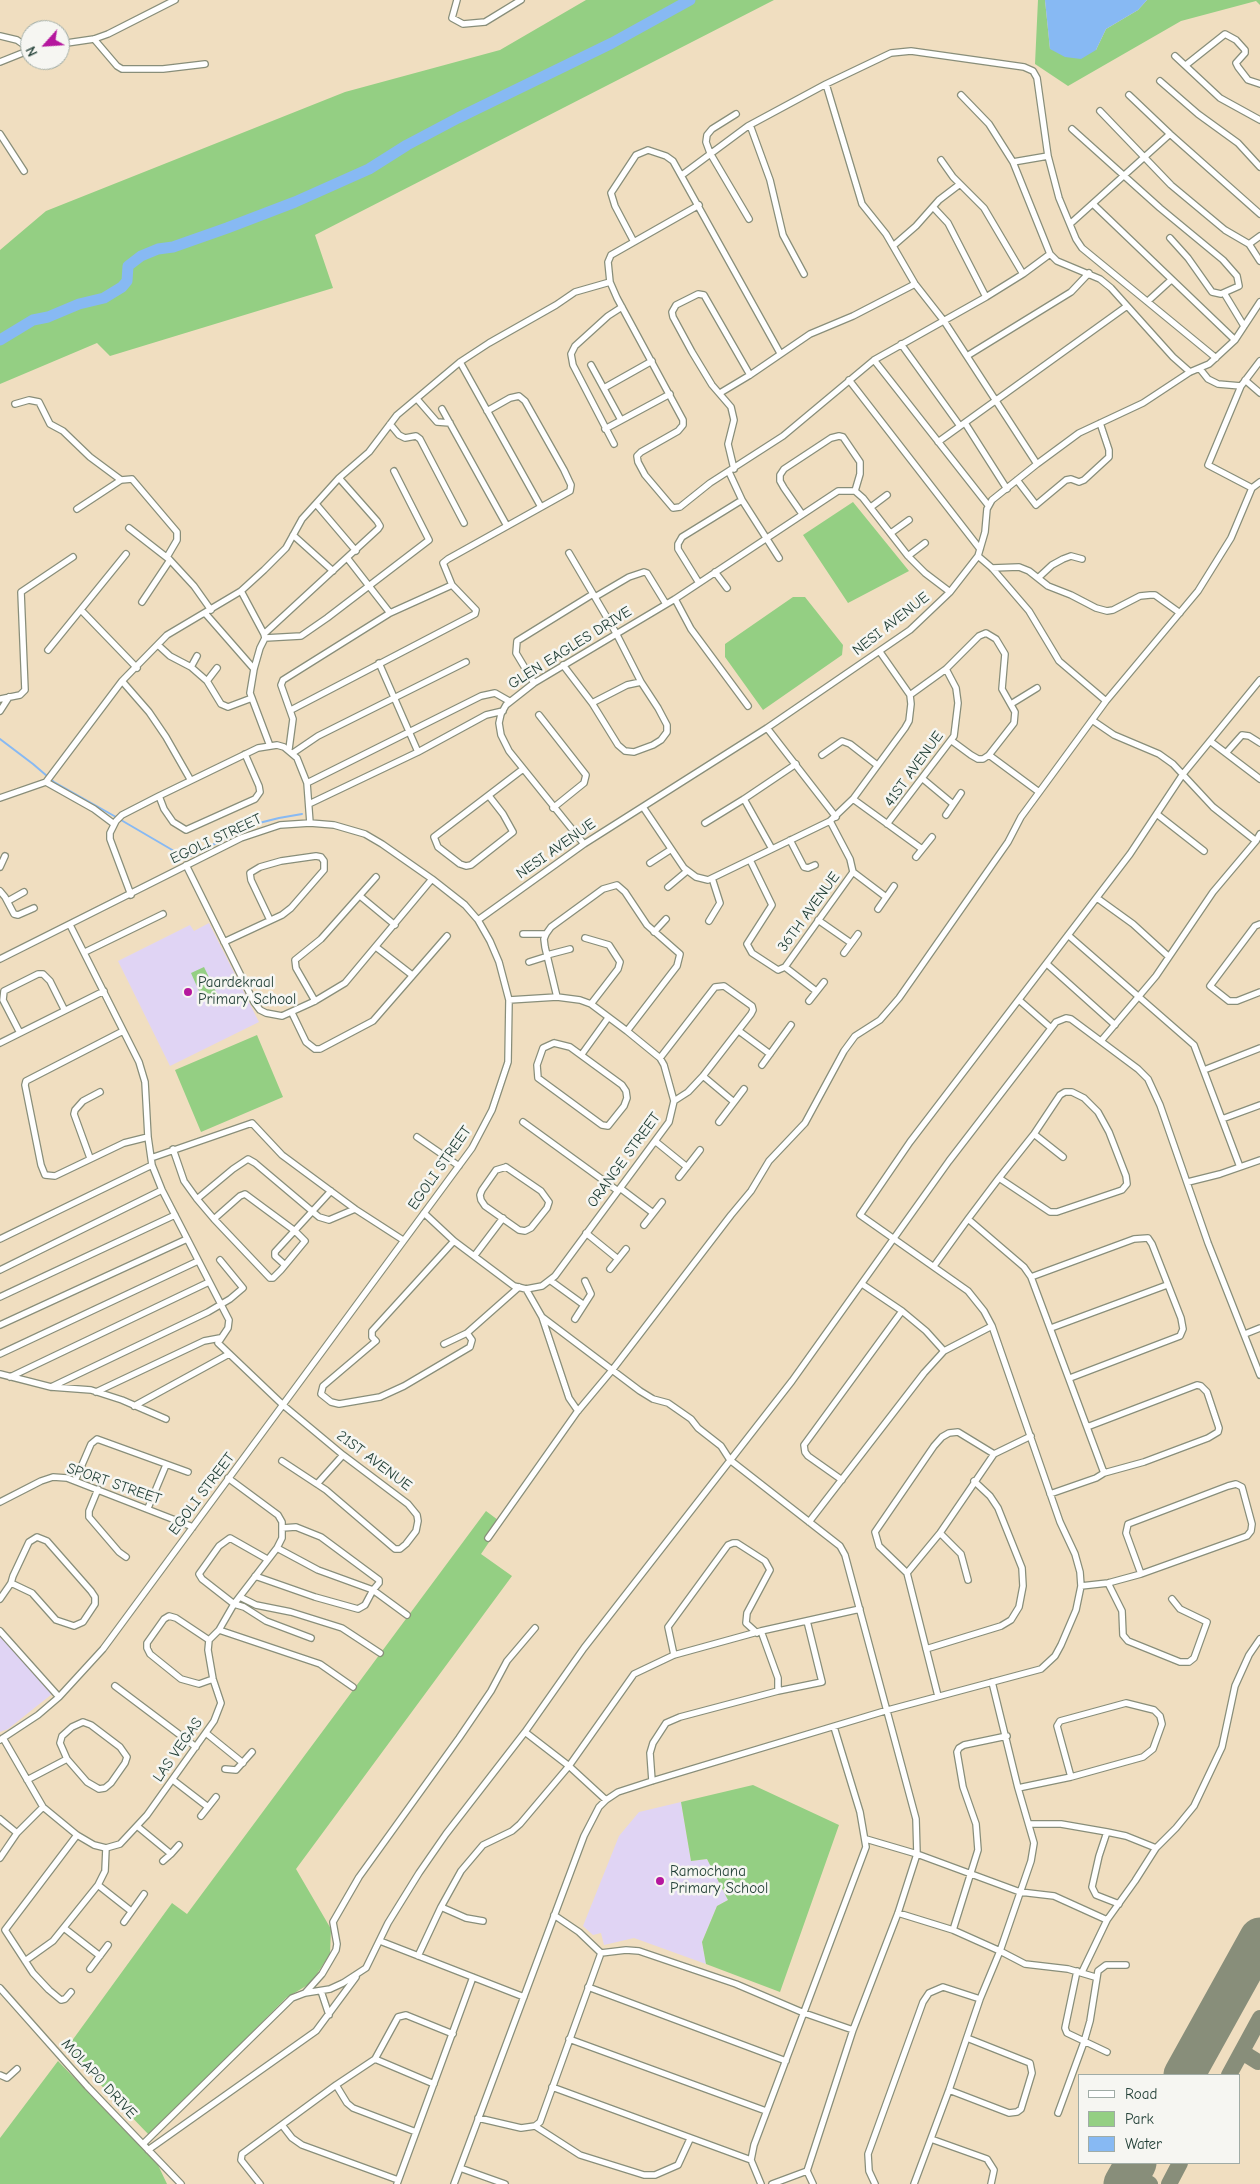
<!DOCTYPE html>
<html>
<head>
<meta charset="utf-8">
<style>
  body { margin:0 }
  #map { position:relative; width:1260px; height:2184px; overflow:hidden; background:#f0dec0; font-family:"Comic Neue",sans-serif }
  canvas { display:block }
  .legend { position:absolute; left:1078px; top:2074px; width:162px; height:90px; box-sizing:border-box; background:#f6f6f2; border:1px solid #a0aca6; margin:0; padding:6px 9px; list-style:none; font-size:15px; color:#1f3d34 }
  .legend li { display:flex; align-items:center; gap:10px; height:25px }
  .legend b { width:25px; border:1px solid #a0aca6 }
  .north { position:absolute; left:20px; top:20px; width:50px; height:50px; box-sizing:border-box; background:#f6f6f2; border:1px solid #a0aca6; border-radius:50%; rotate:244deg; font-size:14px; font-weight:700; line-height:20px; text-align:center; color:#1f3d34 }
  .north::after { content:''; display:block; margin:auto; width:18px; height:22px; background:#b5179e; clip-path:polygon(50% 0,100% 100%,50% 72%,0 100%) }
</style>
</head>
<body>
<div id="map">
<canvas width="1260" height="2184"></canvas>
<ul class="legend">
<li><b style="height:6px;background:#fff"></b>Road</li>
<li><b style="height:14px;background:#94cf83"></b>Park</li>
<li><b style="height:14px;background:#87b9f3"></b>Water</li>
</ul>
<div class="north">N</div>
</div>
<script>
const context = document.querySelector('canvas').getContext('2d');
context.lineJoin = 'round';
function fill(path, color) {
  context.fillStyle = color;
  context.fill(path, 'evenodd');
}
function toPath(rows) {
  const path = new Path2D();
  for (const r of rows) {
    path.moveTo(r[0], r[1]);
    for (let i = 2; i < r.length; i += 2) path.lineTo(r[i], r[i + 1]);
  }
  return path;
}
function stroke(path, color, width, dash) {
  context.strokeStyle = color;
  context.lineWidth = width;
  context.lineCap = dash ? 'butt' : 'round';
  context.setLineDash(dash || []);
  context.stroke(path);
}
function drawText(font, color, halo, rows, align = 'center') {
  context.font = font + ' "Comic Neue",sans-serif';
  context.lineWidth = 5;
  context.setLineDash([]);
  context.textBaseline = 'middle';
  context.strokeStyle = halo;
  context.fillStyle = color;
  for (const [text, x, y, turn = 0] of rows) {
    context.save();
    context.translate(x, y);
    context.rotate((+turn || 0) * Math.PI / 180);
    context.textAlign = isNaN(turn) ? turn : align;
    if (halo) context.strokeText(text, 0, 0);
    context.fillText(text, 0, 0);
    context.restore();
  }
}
fill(toPath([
  [209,923,259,1022,170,1066,118,961,190,925,194,931],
  [0,1633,52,1694,8,1729,0,1732],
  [681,1802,691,1861,707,1859,728,1900,717,1906,702,1942,706,1964,634,1938,604,1945,601,1933,593,1935,583,1926,619,1836,639,1812]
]), '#e0d4f4');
fill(toPath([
  [586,0,774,0,315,235,333,288,110,356,97,343,0,384,0,250,46,211,345,92,500,50],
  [1038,0,1045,0,1050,49,1096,50,1106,29,1138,10,1147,0,1260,0,1260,5,1256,1,1181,21,1068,86,1035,64],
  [853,502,909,571,848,603,803,535],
  [793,597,805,597,843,645,842,655,763,710,725,657,725,644],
  [204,967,217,994,203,1000,191,973],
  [257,1035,283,1097,201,1132,175,1070],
  [486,1511,502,1523,481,1554,512,1576,296,1869,331,1929,330,1954,311,1983,286,1998,150,2136,66,2049,172,1903,187,1914],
  [753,1785,839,1825,780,1992,706,1964,702,1942,717,1906,728,1900,707,1859,691,1861,681,1802],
  [58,2061,158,2165,167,2184,0,2184,0,2138]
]), '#94cf83');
fill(toPath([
  [1045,0,1147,0,1138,10,1106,29,1096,50,1081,59,1065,57,1050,49]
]), '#87b9f3');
stroke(toPath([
  [0,739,33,764,54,782,116,817],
  [121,820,186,858,255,824,279,818,302,814]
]), '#87b9f3', 2);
stroke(toPath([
  [0,340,33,320,48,317,79,304,104,298,122,287,127,281,128,266,141,256,158,249,173,247,227,228,295,202,369,169,407,145,458,118,612,43,690,0]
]), '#87b9f3', 11);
stroke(toPath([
  [1242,2052,1258,2062],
  [1229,2075,1260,2018],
  [1132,2170,1132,2173,1150,2184],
  [1169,2184,1180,2163]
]), '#888e7a', 16);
stroke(toPath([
  [1184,2075,1260,1938],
  [1124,2184,1136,2163]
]), '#888e7a', 41);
const minor = toPath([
  [457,0,452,18,463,24,485,22,521,0],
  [0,36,17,40,30,49],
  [94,39,117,66,122,69,163,69,205,64],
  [60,44,94,39,108,34,175,0],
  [1175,56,1220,98,1260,120],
  [0,62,30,50],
  [1186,65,1225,34,1236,40,1245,50,1245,53,1236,63,1238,67,1248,80,1260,84],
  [1160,81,1198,114,1238,143,1260,167],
  [826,84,862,204,886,234,915,284,944,321,1037,464],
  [961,95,989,124,1013,162,1050,254,1057,261,1100,279,1111,288,1173,357,1190,372],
  [1129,95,1170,134,1260,214],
  [1100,111,1171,185,1225,230,1249,244,1260,261],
  [736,114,712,129,707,135,706,142,710,153,749,219],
  [750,125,770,180,783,235,804,274],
  [1072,129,1160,208,1223,260,1237,276,1239,286,1221,294,1212,292,1188,258,1170,238],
  [0,134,24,171],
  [941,160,953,177,984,208,1023,274],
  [1013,162,1048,156],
  [682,175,748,126,826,84,891,53,911,51,1024,67,1033,71,1037,78,1048,156,1059,198,1076,239,1082,248,1216,358],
  [1093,204,1235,340],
  [699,205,611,255,608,262,610,282,617,298,683,420,683,425,678,431,641,452,637,456,638,462,645,475,673,508,680,507,710,483,783,436,874,360,986,297,1023,274,1050,254],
  [934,208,948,223,986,297],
  [1070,224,1170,134],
  [634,242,615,206,611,193,636,155,648,150,666,156,673,161,780,353],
  [1249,244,1260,236],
  [893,246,916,226,939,200,960,184],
  [1224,293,1244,326],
  [1148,301,1171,280],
  [901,344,960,426],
  [967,356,1071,292,1089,273],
  [874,360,988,505],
  [460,362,541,507],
  [591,365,621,420],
  [1200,369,1208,379,1218,384,1241,386],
  [849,380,980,549],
  [1245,380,1260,393],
  [604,388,652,361],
  [720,393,750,375,810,334,853,316,915,284],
  [417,399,437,422,450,423],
  [15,404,29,400,39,402,50,424,63,431,90,457,121,480],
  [442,409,507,526],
  [965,423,1007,489],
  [390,424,399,435,405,438,416,436,420,439,464,523],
  [605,429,670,394],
  [938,442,1127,306],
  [614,444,573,365,571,354,575,346,608,316,622,307],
  [734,469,728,444,734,420,731,407,712,385,692,352,673,317,672,312,676,305,698,294,704,295,750,375],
  [729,472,742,500],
  [1017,480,1036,505,1066,480,1071,479,1079,482,1084,480,1109,457,1109,450,1100,423],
  [1252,488,1208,465,1241,386,1260,361],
  [316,504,356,551],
  [871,507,887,495],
  [77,509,121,480,132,479,177,532,177,540,167,557],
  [802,514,784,488,780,481,780,475,784,469,831,438,839,436,843,437,860,462,860,474,855,491],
  [129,528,170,560,194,586,211,610],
  [891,533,909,520],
  [293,535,333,571],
  [569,553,616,633,641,682],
  [908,556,925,543],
  [978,556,992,568,1029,611,1059,661,1106,701],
  [348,559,390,613],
  [992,568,1019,567,1029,571,1048,586,1071,595,1096,608,1107,611,1113,610,1140,596,1150,595,1155,595,1180,613],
  [715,572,727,588],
  [1038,578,1052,565,1063,559,1071,556,1082,559],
  [699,583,678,549,678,544,682,537,742,500,779,558],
  [241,591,264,634,265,638,260,648,254,669,250,693,270,746],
  [595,597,629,577,644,572,647,573,666,604],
  [675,599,691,629,748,706],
  [142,602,170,560],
  [81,610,137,668],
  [205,613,254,669],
  [264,634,378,529,380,526,377,521,339,478],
  [265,638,301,636,327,618,429,540,394,471],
  [158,645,170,656,191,667,207,681,221,704,228,707,252,698],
  [48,650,126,554],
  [379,663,418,752],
  [563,665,592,703,618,745,625,751,634,752,653,745,661,740,667,732,667,725,658,708,641,682,627,685,592,703],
  [191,667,197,656],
  [122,681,149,712,166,737,190,779],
  [207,681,217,668],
  [534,683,516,653,517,641,593,594],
  [910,695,946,669,979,636,986,633,996,639,1005,654,1002,689,1015,712,1014,723,989,755,983,759,978,759,971,755,952,741],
  [0,699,20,695,25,690,21,592,73,557],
  [1011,704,1037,688],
  [291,710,475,614,476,610,452,585,443,563,448,559,570,491,571,485,564,470,525,401,519,396,510,398,487,411],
  [0,711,9,697],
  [539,715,586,775,584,783,553,808],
  [1092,720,1114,735,1159,754,1173,764,1213,807,1256,841],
  [767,728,836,817],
  [1210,741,1260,779],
  [289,749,293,719,281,685,283,680,390,613,452,585],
  [293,753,318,736,466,662],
  [1226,753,1242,735,1249,736,1260,743],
  [822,755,842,741,850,744,877,765],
  [989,755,1039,792],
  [923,779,953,804],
  [46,782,94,809,114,824],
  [307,783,481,696,495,693,509,701],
  [159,796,164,809,173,822,186,830,255,799,260,792,259,786,245,754],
  [489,796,503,814,513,832,471,865,466,866,460,864,438,847,434,837,523,769],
  [0,798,46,782,122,681,167,635,241,591,264,570,286,548,302,519,339,478,369,452,397,415,460,362,489,343,556,305,575,292,610,282],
  [744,799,772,849],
  [853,799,922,849],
  [309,804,418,752,486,715,503,711],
  [643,807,684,868,696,877,708,880,830,821,853,799,905,728,909,721,911,704,910,695,880,652],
  [946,815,961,793],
  [1158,815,1204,851],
  [705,823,744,799,796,764],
  [887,824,954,736,958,703,956,688,946,669],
  [790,840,804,867,808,868,815,865],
  [584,844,509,751,501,735,499,723,501,714,506,705,534,683,675,599,838,491,855,491,863,498,908,556,925,573,950,592],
  [916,857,932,837],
  [750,860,772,905,747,944,752,953,778,970,785,967,853,872,850,859,830,821],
  [650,863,670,850],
  [186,865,254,1002,260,1010,266,1013,282,1016,315,1001,345,983,432,879],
  [0,867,5,856],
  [853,872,886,897],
  [668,887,687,871],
  [0,891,5,897,14,914,18,915,34,908],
  [131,895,110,839,110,833,116,821,122,815,159,796,258,748,277,745,284,747,297,758,307,783,310,823],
  [360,896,395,925],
  [1097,898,1133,924,1168,956],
  [8,901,24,892],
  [878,909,894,886],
  [478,920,584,844,767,728,910,630,950,592,978,556,985,532,987,509,992,500,1037,464,1079,433,1143,403,1190,372,1209,364,1235,340,1260,302],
  [818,920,851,943],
  [709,921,720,903,712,878],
  [1260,924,1255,926,1210,986,1229,1001,1237,1001,1260,992],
  [70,925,139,1062,145,1082,148,1137,152,1165,162,1190,229,1320,228,1328,218,1343,283,1405,343,1455,408,1504,417,1515,418,1521,416,1531,406,1544,400,1549,395,1549,326,1490,282,1461],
  [654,932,666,919],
  [523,934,546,934],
  [1068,935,1194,1045,1240,1167],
  [585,938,609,945,620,962,618,969,591,1004],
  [224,942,282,915,291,908,324,870,324,861,321,857,316,856,281,861,260,867,250,873,251,880,270,920],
  [376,947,412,975],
  [85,952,163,914],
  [844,953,858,934],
  [547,955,570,949],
  [0,959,241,838,280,825,310,823,334,825,365,834,382,844,432,879,465,905,478,920,490,941,499,962,509,1000,508,1062,492,1110,472,1148,103,1649,59,1697,38,1715,0,1740],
  [529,962,548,956],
  [1047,964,1115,1025],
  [785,967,816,991],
  [557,997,545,947,544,939,546,934,551,927,603,889,617,885,625,892,647,925,680,954,677,966,627,1031],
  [1019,1000,1051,1028],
  [315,1001,296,968,295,960,321,939,376,877],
  [809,1001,824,982],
  [292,1013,306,1042,315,1049,320,1049,373,1021,447,936],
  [123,1031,26,1081,25,1085,41,1165,45,1175,55,1176,124,1143,148,1137],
  [739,1031,770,1054],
  [20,1033,3,1000,4,991,38,974,43,974,50,981,64,1009],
  [1101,1041,1156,976,1213,892,1256,841,1260,834],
  [0,1043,104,991],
  [554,1043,570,1047,622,1085,626,1091,627,1098,624,1106,608,1126,602,1125,538,1078,537,1065,543,1048,554,1043],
  [582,1054,608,1018],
  [660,1058,715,987,724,986,752,1006,753,1010,751,1014,703,1076,688,1092,674,1101],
  [762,1065,791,1025],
  [1204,1070,1260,1048],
  [703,1076,734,1102],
  [1222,1119,1260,1105],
  [523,1122,618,1191],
  [719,1122,744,1089],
  [1034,1134,1063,1157],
  [417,1137,459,1166],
  [655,1141,687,1167],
  [173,1149,184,1181,197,1199,214,1219,270,1278,273,1278,281,1270,305,1241,295,1231,245,1194,240,1196,214,1219],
  [90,1158,74,1114,75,1110,83,1101,100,1092],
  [151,1158,252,1123,282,1155,355,1209,403,1240],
  [506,1167,541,1191,549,1202,547,1208,531,1228,525,1231,519,1230,485,1206,481,1200,480,1195,482,1190,496,1170,506,1167],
  [679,1177,700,1150],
  [1188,1182,1220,1174,1260,1160],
  [620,1188,653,1213],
  [197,1199,233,1169,248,1159,255,1163,319,1217,329,1220,355,1209],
  [424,1213,454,1241,514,1286,526,1289,542,1286,555,1276,669,1122,674,1101,664,1065,660,1058,627,1031,591,1004,580,1000,557,997,509,1000],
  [968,1219,1024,1267,1031,1277,1104,1473],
  [644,1225,662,1202],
  [586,1233,618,1259],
  [0,1239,152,1165],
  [454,1241,372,1331,372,1337,376,1341,323,1386,321,1394,331,1402,339,1404,380,1397,404,1386,470,1347,472,1340,467,1333],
  [475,1255,503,1218],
  [285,1265,275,1256,275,1252,331,1191],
  [934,1266,968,1219,999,1178,1034,1134,1060,1095,1065,1092,1072,1092,1084,1098,1098,1112,1109,1132,1126,1176,1127,1184,1122,1190,1057,1212,1050,1212,999,1178],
  [610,1269,626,1249],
  [0,1270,162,1190],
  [1031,1277,1134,1239,1148,1238,1152,1244,1181,1318,1183,1329,1180,1336,1070,1378],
  [551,1281,584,1305],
  [862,1284,902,1311,926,1331,944,1351],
  [526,1289,542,1317,640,1391,653,1399,668,1403,691,1419,698,1428,721,1446,730,1460,840,1546,845,1555,916,1819,917,1854,898,1913,853,2030,807,2171,772,2184],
  [0,1297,175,1215],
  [542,1317,569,1398,578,1411],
  [575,1319,591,1294,585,1281],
  [0,1325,187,1239],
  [1051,1328,1167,1285],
  [1245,1334,1260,1328],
  [444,1344,467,1333,519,1287],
  [0,1354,198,1261],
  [0,1374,51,1387,91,1390,122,1400,166,1419],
  [10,1377,209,1282],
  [51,1387,208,1312,230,1299,243,1288,220,1260],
  [96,1392,204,1341,220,1338],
  [134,1406,229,1354],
  [842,1480,808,1456,805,1452,804,1445,902,1311],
  [75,1481,91,1444,97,1439,188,1472],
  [317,1484,343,1455],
  [98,1489,89,1511,89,1517,119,1552,126,1557],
  [1050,1494,1096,1478,1104,1473,1144,1462,1208,1438,1218,1432,1219,1428,1207,1392,1201,1386,1197,1385,1087,1427],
  [0,1502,41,1481,53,1477,67,1478,193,1527],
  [148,1508,166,1465],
  [809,1522,924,1373,944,1351,992,1326],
  [940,1533,961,1554,968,1580],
  [488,1538,577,1412,613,1369,731,1215,751,1191,769,1161,805,1123,844,1051,855,1036,880,1020,899,998,1008,842,1021,817,1106,701,1198,591,1231,538,1252,488,1260,482],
  [277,1548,318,1570,373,1590,407,1615],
  [267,1559,230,1538,219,1546,199,1574,202,1579,234,1604,244,1607,266,1621,311,1638],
  [907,1573,879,1546,875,1532,934,1446,942,1437,949,1433,958,1432,994,1454],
  [255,1576,315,1597,358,1609,365,1605,373,1590,379,1583,379,1580,321,1537,296,1527,282,1528],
  [1108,1583,1122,1611,1123,1635,1128,1641,1180,1662,1189,1662,1194,1658,1207,1622,1180,1609,1172,1599],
  [1081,1586,1108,1583,1141,1574,1247,1536,1251,1531,1252,1524,1242,1487,1236,1484,1228,1486,1128,1524,1126,1533,1141,1574],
  [240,1597,256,1605,291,1612,342,1628,380,1653],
  [0,1599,9,1586,11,1583,13,1576,29,1542,37,1537,47,1541,91,1591,95,1597,95,1604,83,1622,74,1626,56,1620,32,1593,11,1583],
  [219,1630,320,1664,353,1687],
  [0,1631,59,1697],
  [209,1640,176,1618,169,1616,164,1619,147,1643,147,1648,150,1654,181,1679,199,1684,213,1679],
  [926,1649,1001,1626,1011,1620,1019,1607,1023,1586,1022,1568,998,1508,990,1496,974,1481],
  [674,1655,668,1627,728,1545,733,1543,737,1543,765,1561,770,1570,747,1613,746,1623,757,1633],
  [992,1682,1018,1788,1034,1843,1031,1861,1000,1951,1025,1964,1068,1969,1095,1977],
  [115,1686,196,1747],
  [778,1691,822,1682,807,1621],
  [938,1696,907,1573,940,1533,994,1454,1031,1436],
  [525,1732,569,1766,606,1800],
  [206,1733,243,1763],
  [3,1738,43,1807,77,1835,94,1845,106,1848,120,1844,147,1815,214,1721,221,1703,213,1679,208,1650,209,1640,219,1630,234,1604,277,1548,282,1538,282,1522,278,1515,228,1478],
  [225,1769,236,1770,252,1752],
  [27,1780,67,1759,87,1782,99,1789,105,1788,111,1783,125,1763,127,1757,120,1747,91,1725,83,1722,72,1727,62,1736,60,1743,67,1759],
  [173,1780,208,1807],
  [652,1781,650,1753,653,1743,666,1723,680,1717,778,1691,778,1678,761,1631],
  [1018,1788,1071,1777,1143,1757,1153,1749,1162,1724,1160,1716,1154,1710,1126,1703,1060,1721,1057,1726,1071,1777],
  [201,1816,216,1797],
  [0,1819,17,1833],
  [1030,1824,1061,1824,1107,1832,1126,1836,1156,1848],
  [137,1826,171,1854,163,1861],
  [1107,1832,1099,1856,1092,1887,1096,1895,1119,1904],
  [866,1839,917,1854,1020,1892,1054,1896,1107,1920],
  [171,1854,179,1845],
  [0,1858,17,1833,43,1807],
  [98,1885,131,1911],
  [441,1907,466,1918,483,1921],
  [898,1913,953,1930,1000,1951,980,1999,949,2090,914,2184],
  [554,1915,579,1932,601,1953,626,1950,639,1951,736,1984,804,2013,853,2030],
  [124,1922,144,1894],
  [64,1928,100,1956],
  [953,1930,978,1850,976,1824,963,1787,957,1752,959,1748,964,1745,1007,1736],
  [380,1941,524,1997],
  [418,1956,441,1907,461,1871,483,1845,512,1831,520,1824,569,1766,634,1674,674,1655,761,1631,860,1609],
  [25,1961,53,1941,98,1885,105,1871,106,1848],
  [90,1969,108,1945],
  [1077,1971,1065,2028,1067,2033,1107,2052],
  [1082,1972,1107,1920,1135,1881,1156,1848,1176,1828,1194,1806,1222,1747,1235,1686,1249,1655,1260,1639],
  [588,1987,786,2061],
  [0,1988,87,2086,181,2184],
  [321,1991,329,2015],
  [71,1992,65,1999,61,2000,49,1990,33,1973,5,1930,77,1835],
  [305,1993,322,1974,336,1950,337,1944,333,1922,359,1877,459,1738,491,1691,507,1661,535,1628],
  [569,2039,766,2111],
  [375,2059,434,2084],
  [0,2075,7,2078,17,2069],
  [336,2085,347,2103,353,2108,416,2132],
  [552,2087,751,2160],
  [949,2090,1009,2113,1017,2112,1021,2109,1032,2073,1030,2063,967,2038],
  [1058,2113,1084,2042,1090,2021,1098,1971,1106,1965,1126,1965],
  [478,2118,521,2128,535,2126,540,2122,601,1953],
  [282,2125,292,2138,302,2145,398,2180],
  [535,2126,580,2155,644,2175,655,2175,678,2165,690,2139],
  [931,2139,987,2159,994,2170,991,2184],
  [143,2144,292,1998,305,1993,330,1989,343,1983,366,1968,388,1923,419,1873,446,1834,525,1732,584,1648,792,1381,949,1161,1056,1022,1066,1018,1071,1019,1138,1069,1148,1079,1160,1105,1208,1243,1260,1375],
  [148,2150,316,2031,356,1977],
  [460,2168,505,2184],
  [807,2171,813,2184],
  [260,2184,241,2160,242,2154,336,2085,375,2059,398,2017,406,2015,453,2034],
  [397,2184,473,1977],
  [454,2184,584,1836,599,1807,606,1800,618,1792,652,1781,888,1710,1041,1669,1055,1656,1061,1645,1076,1610,1081,1586,1080,1572,1075,1554,1060,1522,992,1326,984,1311,968,1291,860,1215,910,1142,1130,854,1183,774,1260,680],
  [761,2184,751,2160,754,2145,866,1847,860,1812,834,1727],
  [875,2184,869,2171,868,2154,923,2002,929,1993,943,1987,980,1999]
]);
stroke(minor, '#888e7a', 8);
stroke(minor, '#fff', 5.5);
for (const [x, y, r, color] of [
  [188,992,5,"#b5179e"],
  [660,1881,5,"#b5179e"]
]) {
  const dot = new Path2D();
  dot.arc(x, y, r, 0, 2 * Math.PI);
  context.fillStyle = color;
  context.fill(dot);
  stroke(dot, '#f6f6f2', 2);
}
drawText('15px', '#1f3d34', '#f6f6f2', [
  ["NESI AVENUE",891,624,-38],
  ["GLEN EAGLES DRIVE",570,648,-32],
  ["41ST AVENUE",914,769,-54],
  ["EGOLI STREET",216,839,-25],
  ["NESI AVENUE",556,849,-35],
  ["36TH AVENUE",809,912,-54],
  ["ORANGE STREET",624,1160,-54],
  ["EGOLI STREET",440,1168,-55],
  ["21ST AVENUE",374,1461,37],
  ["SPORT STREET",114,1484,19],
  ["EGOLI STREET",202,1494,-53],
  ["LAS VEGAS",178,1750,-55],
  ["MOLAPO DRIVE",99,2079,47]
]);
drawText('15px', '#1f3d34', '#f6f6f2', [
  ["Paardekraal",198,983],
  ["Primary School",198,1000],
  ["Ramochana",670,1872],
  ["Primary School",670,1889]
], 'left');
</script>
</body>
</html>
